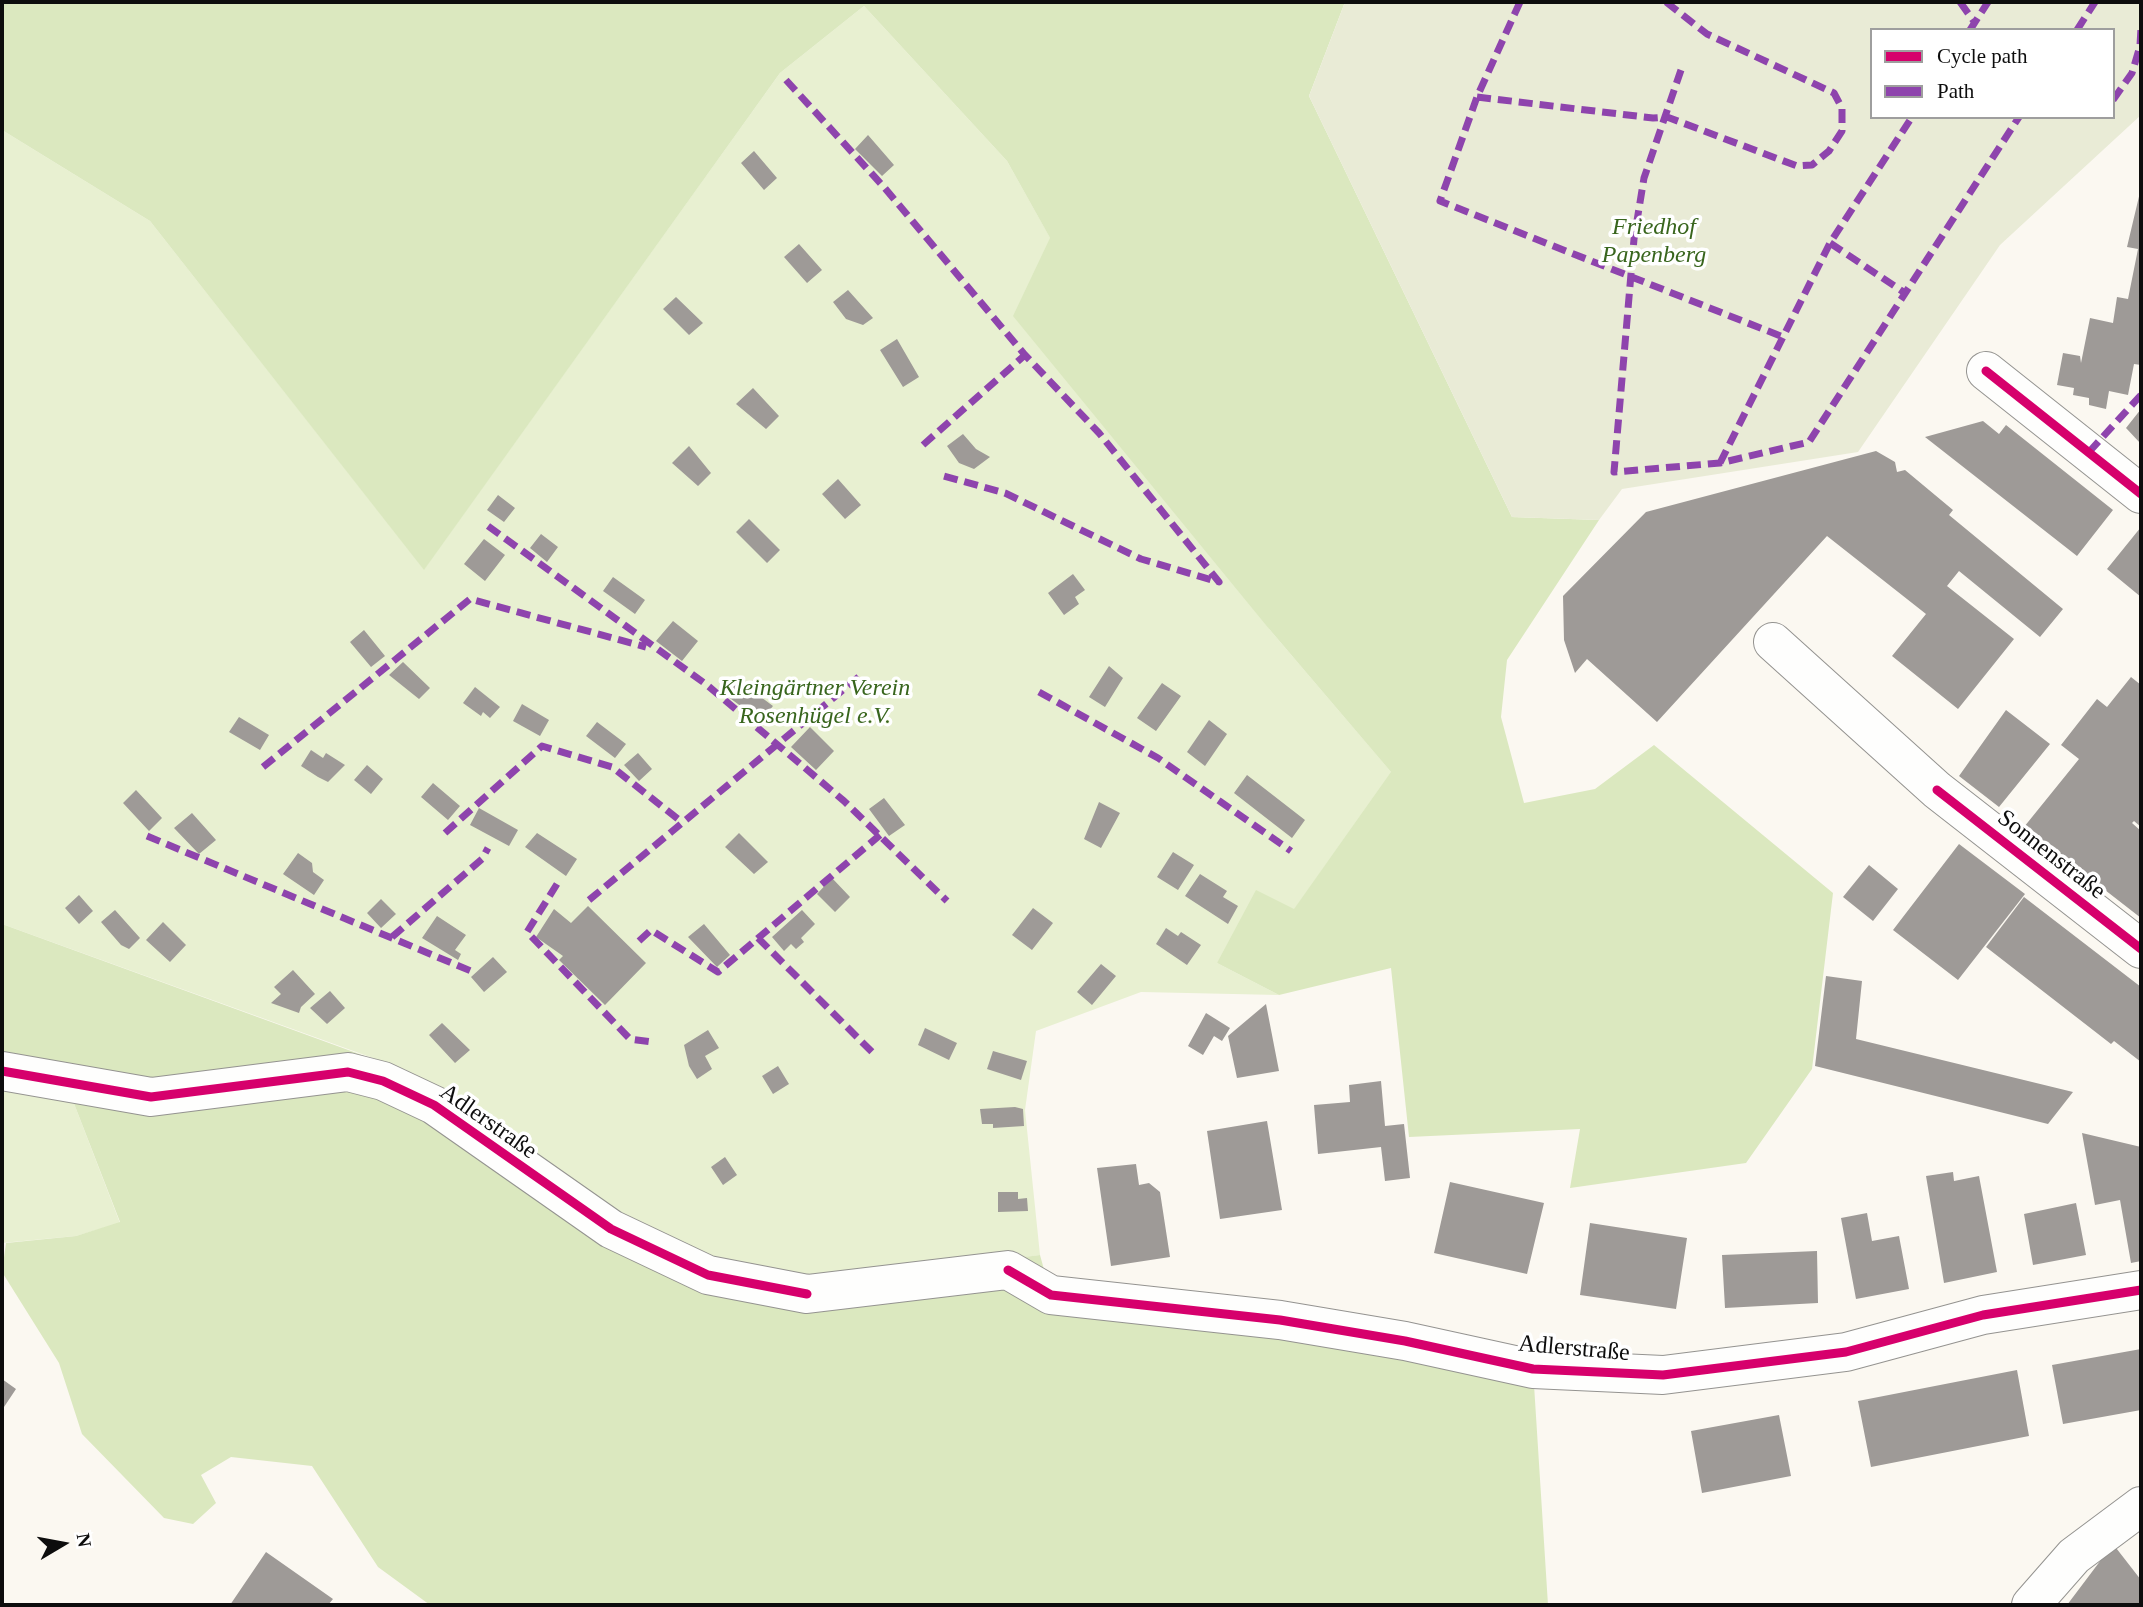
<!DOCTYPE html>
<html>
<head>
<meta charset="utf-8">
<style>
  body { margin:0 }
  #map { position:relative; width:2143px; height:1607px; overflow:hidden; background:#fbf8f1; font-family:"Times New Roman",serif }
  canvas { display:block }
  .frame { position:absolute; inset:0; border:4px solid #0d0d0d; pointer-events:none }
  .legend { position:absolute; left:1870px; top:28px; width:245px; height:91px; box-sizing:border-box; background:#fff; border:2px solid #9e9e9e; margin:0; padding:9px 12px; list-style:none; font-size:21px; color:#0d0d0d }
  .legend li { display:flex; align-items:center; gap:14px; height:35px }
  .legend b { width:35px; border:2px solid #9e9e9e }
  .north { position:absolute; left:28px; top:1509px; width:70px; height:70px; -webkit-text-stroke:5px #fff; paint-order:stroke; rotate:80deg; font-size:19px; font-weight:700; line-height:28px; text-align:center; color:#0d0d0d }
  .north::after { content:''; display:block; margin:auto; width:24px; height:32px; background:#0d0d0d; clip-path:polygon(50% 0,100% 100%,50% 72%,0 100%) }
</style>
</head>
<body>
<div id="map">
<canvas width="2143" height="1607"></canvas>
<div class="frame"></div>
<ul class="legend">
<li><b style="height:9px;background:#d6006c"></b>Cycle path</li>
<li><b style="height:9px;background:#8e44ad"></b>Path</li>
</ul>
<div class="north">N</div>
</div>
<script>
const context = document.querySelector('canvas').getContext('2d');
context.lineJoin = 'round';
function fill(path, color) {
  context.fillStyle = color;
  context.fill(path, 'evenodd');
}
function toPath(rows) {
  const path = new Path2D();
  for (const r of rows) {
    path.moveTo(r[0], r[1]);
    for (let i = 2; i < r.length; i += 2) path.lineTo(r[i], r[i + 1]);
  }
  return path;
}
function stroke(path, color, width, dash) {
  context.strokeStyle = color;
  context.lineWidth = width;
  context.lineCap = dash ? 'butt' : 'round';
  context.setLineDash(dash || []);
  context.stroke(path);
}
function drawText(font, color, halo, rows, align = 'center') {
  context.font = font + ' "Times New Roman",serif';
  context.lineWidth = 7;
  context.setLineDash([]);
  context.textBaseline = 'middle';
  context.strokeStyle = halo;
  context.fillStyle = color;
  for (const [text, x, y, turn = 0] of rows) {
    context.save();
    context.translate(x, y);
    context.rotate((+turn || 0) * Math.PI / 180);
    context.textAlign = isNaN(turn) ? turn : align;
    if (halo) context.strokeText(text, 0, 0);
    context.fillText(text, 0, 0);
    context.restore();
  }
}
fill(toPath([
  [864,6,1007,161,1270,630,1392,773,1294,910,1217,963,1279,995,1141,992,1036,1031,1025,1110,1040,1255,836,1284,705,1263,616,1221,406,1070,2,924,2,130,150,221,424,569,780,73],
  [2,1089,73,1101,120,1223,76,1236,2,1243]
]), '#e8f0d1');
fill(toPath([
  [2,2,1345,2,1309,96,1512,517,1599,520,1507,660,1501,717,1524,803,1595,789,1654,745,1833,893,1812,1069,1746,1163,1570,1188,1580,1129,1409,1137,1391,968,1279,995,1217,963,1256,890,1294,909,1391,772,1270,630,1013,316,1050,238,1007,161,864,6,780,73,424,570,150,221,2,130],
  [2,924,406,1071,616,1221,705,1263,802,1285,1040,1255,1051,1295,1533,1369,1548,1605,430,1605,378,1567,312,1466,231,1457,201,1475,216,1503,193,1524,164,1518,82,1434,59,1363,2,1272,6,1243,76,1236,120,1222,73,1101,2,1089]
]), '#dbe8bf');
fill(toPath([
  [1345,2,2141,2,2141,115,2000,245,1858,452,1622,489,1599,520,1512,517,1309,96],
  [1872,30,2113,30,2113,117,1872,117]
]), '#e9ebd6');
fill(toPath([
  [868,135,894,165,882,176,855,149],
  [754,151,777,178,764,190,741,163],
  [2141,188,2141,365,2134,364,2128,395,2109,391,2106,409,2089,405,2089,398,2073,395,2074,388,2057,385,2063,353,2080,356,2081,363,2090,318,2113,323,2117,297,2128,299,2138,249,2127,247],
  [799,244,822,270,807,283,784,257],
  [848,290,873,318,863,325,846,319,833,302],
  [676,297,703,323,689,335,663,309],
  [897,339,919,377,903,387,880,350],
  [753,388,779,416,766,429,736,404],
  [2141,409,2141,444,2126,428],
  [1983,421,1999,434,2006,425,2113,510,2077,556,1925,437],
  [963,434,976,449,990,457,974,469,959,463,947,446],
  [689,446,711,473,698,486,672,463],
  [1876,451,1895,462,1897,472,1905,470,1953,510,1949,515,2063,609,2040,637,1959,571,1947,586,2014,639,1958,709,1892,656,1926,614,1827,536,1657,722,1587,659,1575,673,1564,640,1563,596,1646,512],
  [838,479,861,505,845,519,822,494],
  [498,495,515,508,504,522,487,510],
  [749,519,780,550,767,563,736,532],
  [2141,527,2141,597,2107,569],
  [541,534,558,547,547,562,530,548],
  [484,539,505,555,485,581,464,564],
  [1073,574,1085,590,1075,597,1079,604,1064,615,1048,593],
  [613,577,645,600,635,614,603,591],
  [673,621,698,641,682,661,656,641],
  [364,630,385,656,371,667,350,642],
  [403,662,430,688,419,699,389,675],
  [1109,666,1123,678,1105,707,1089,697],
  [2131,677,2141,685,2141,827,2134,821,2132,823,2141,831,2141,918,2024,827,2079,759,2061,745,2097,699,2107,707],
  [738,680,773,706,761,721,727,696],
  [1162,683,1181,696,1156,731,1137,718],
  [475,687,500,707,490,718,483,712,481,716,463,703],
  [522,704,549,720,540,736,513,721],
  [2006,710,2050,744,1999,807,1959,776],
  [239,717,269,735,260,750,229,732],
  [1209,720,1227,734,1205,766,1187,752],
  [597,722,626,744,615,758,586,736],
  [810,727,834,751,816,770,791,747],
  [311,750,323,758,326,753,345,765,328,782,318,777,301,766],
  [638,753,652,769,639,781,624,765],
  [367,765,383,779,371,794,354,780],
  [1247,775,1305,820,1292,838,1234,793],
  [433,783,460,806,448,820,421,797],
  [136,790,162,818,149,831,123,803],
  [884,798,905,825,889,836,869,809],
  [1099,802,1120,813,1101,848,1084,839],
  [479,808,518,830,509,846,470,825],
  [192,813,216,840,199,854,174,828],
  [537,833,577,859,566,876,525,847],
  [739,833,768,862,754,874,725,847],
  [1959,844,2025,894,1958,980,1893,930],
  [1173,852,1194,865,1178,890,1157,877],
  [298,853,312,863,313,872,324,880,314,895,283,874],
  [1869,865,1898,889,1873,921,1843,897],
  [1200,874,1227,891,1223,897,1238,906,1228,924,1185,896],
  [832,878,850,897,835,912,817,894],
  [79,895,93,911,79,924,65,908],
  [2024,897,2141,987,2141,1062,2114,1041,2111,1044,1986,947],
  [381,899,396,914,381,928,367,913],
  [588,906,646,963,605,1005,559,960,563,956,536,937,554,909,571,923],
  [1033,908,1053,923,1032,950,1012,935],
  [115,910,140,938,129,949,121,945,101,922],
  [802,910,815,924,801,938,804,942,796,949,791,944,784,951,772,937],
  [437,916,466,935,455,950,461,954,458,960,422,938],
  [163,922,186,945,170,962,146,940],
  [704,924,730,955,717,967,688,937],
  [1166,928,1178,936,1181,932,1201,945,1187,965,1156,944],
  [493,957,507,972,484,992,471,977],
  [1101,964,1116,976,1092,1005,1077,992],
  [293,970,315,994,301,1007,299,1013,271,1003,281,994,274,987],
  [1826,976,1862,981,1856,1039,2073,1092,2048,1124,1815,1066],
  [330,991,345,1008,327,1024,310,1008],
  [1266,1004,1279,1071,1237,1078,1228,1036],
  [1206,1013,1230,1028,1222,1041,1214,1036,1203,1055,1188,1046],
  [442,1023,470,1050,455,1063,429,1035],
  [925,1028,957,1043,949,1060,918,1045],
  [708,1030,719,1048,705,1056,712,1069,697,1079,689,1066,684,1045],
  [993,1051,1027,1061,1021,1080,987,1069],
  [778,1066,789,1084,773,1094,762,1076],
  [1381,1081,1385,1126,1404,1124,1410,1178,1385,1181,1381,1147,1318,1154,1314,1105,1350,1102,1349,1085],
  [1015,1107,1023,1109,1024,1126,993,1128,993,1124,982,1124,980,1109],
  [1267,1121,1282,1210,1220,1219,1207,1131],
  [2082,1133,2141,1147,2141,1261,2131,1263,2120,1200,2095,1205],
  [725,1157,737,1175,723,1185,711,1167],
  [1136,1164,1139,1185,1149,1183,1160,1192,1170,1257,1111,1266,1097,1168],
  [1953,1172,1954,1181,1979,1176,1997,1272,1944,1283,1926,1176],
  [1450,1182,1544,1203,1527,1274,1434,1253],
  [998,1192,1018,1192,1018,1199,1027,1198,1028,1211,998,1212],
  [2076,1203,2086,1255,2033,1265,2024,1214],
  [1867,1213,1872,1241,1899,1236,1909,1289,1856,1299,1841,1218],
  [1590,1223,1687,1238,1676,1309,1580,1295],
  [1817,1251,1818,1303,1725,1308,1722,1255],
  [2141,1349,2141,1410,2063,1424,2052,1365],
  [2017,1370,2029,1436,1871,1467,1858,1401],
  [2,1379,16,1389,2,1410],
  [1779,1415,1791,1476,1702,1493,1691,1431],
  [2113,1544,2141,1580,2141,1605,2067,1605],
  [266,1552,333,1599,328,1605,230,1605]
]), '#9e9a97');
const minor = toPath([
  [1986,371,2141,494],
  [1773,642,1937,790,2141,949],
  [2,1071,151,1097,348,1072,383,1081,434,1105,611,1229,708,1275,807,1294,1008,1270,1051,1295,1280,1320,1405,1341,1533,1369,1663,1375,1846,1352,1983,1315,2141,1290],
  [2031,1605,2074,1556,2141,1506]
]);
stroke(minor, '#949390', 40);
stroke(minor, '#fefefd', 38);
stroke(toPath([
  [1520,2,1477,97,1440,201,1783,337],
  [1960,2,1975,23],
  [1970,30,1988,2],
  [2077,30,2095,2],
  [1681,70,1644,178,1634,239,1614,472,1720,463,1809,442,2019,117],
  [786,80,883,186,1025,355,1099,433,1219,582,1141,559,1005,493,944,476],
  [1477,97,1653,118,1667,117,1797,166,1812,165,1829,151,1842,131,1842,108,1834,93,1707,34,1666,2],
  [2113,100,2132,73,2140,46,2141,27],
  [1830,243,1905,293],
  [923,445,1025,355],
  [2089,452,2141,395],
  [1720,463,1830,243,1912,117],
  [488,526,707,685,844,801,947,901],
  [1039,692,1158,758,1291,851],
  [263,767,470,599,646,647],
  [445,833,542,746,612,767,683,823],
  [147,836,471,971],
  [557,884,527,932,630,1039,652,1042],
  [589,900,861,675],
  [392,937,482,859,488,848],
  [758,938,874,1054],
  [639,941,651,930,718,972,880,835]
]), '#8e44ad', 7, [14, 7]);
stroke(toPath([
  [1986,371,2141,494],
  [1937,790,2141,949],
  [2,1071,151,1097,348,1072,383,1081,434,1105,611,1229,708,1275,807,1294],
  [1008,1270,1051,1295,1280,1320,1405,1341,1533,1369,1663,1375,1846,1352,1983,1315,2141,1290]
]), '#d6006c', 9);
drawText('italic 24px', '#38651d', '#fff', [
  ["Friedhof",1654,228],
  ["Papenberg",1654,256],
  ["Kleingärtner Verein",815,689],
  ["Rosenhügel e.V.",815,717]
]);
drawText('24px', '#0d0d0d', '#fff', [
  ["Sonnenstraße",2051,855,38],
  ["Adlerstraße",488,1122,35],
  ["Adlerstraße",1574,1349,5]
]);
</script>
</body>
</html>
